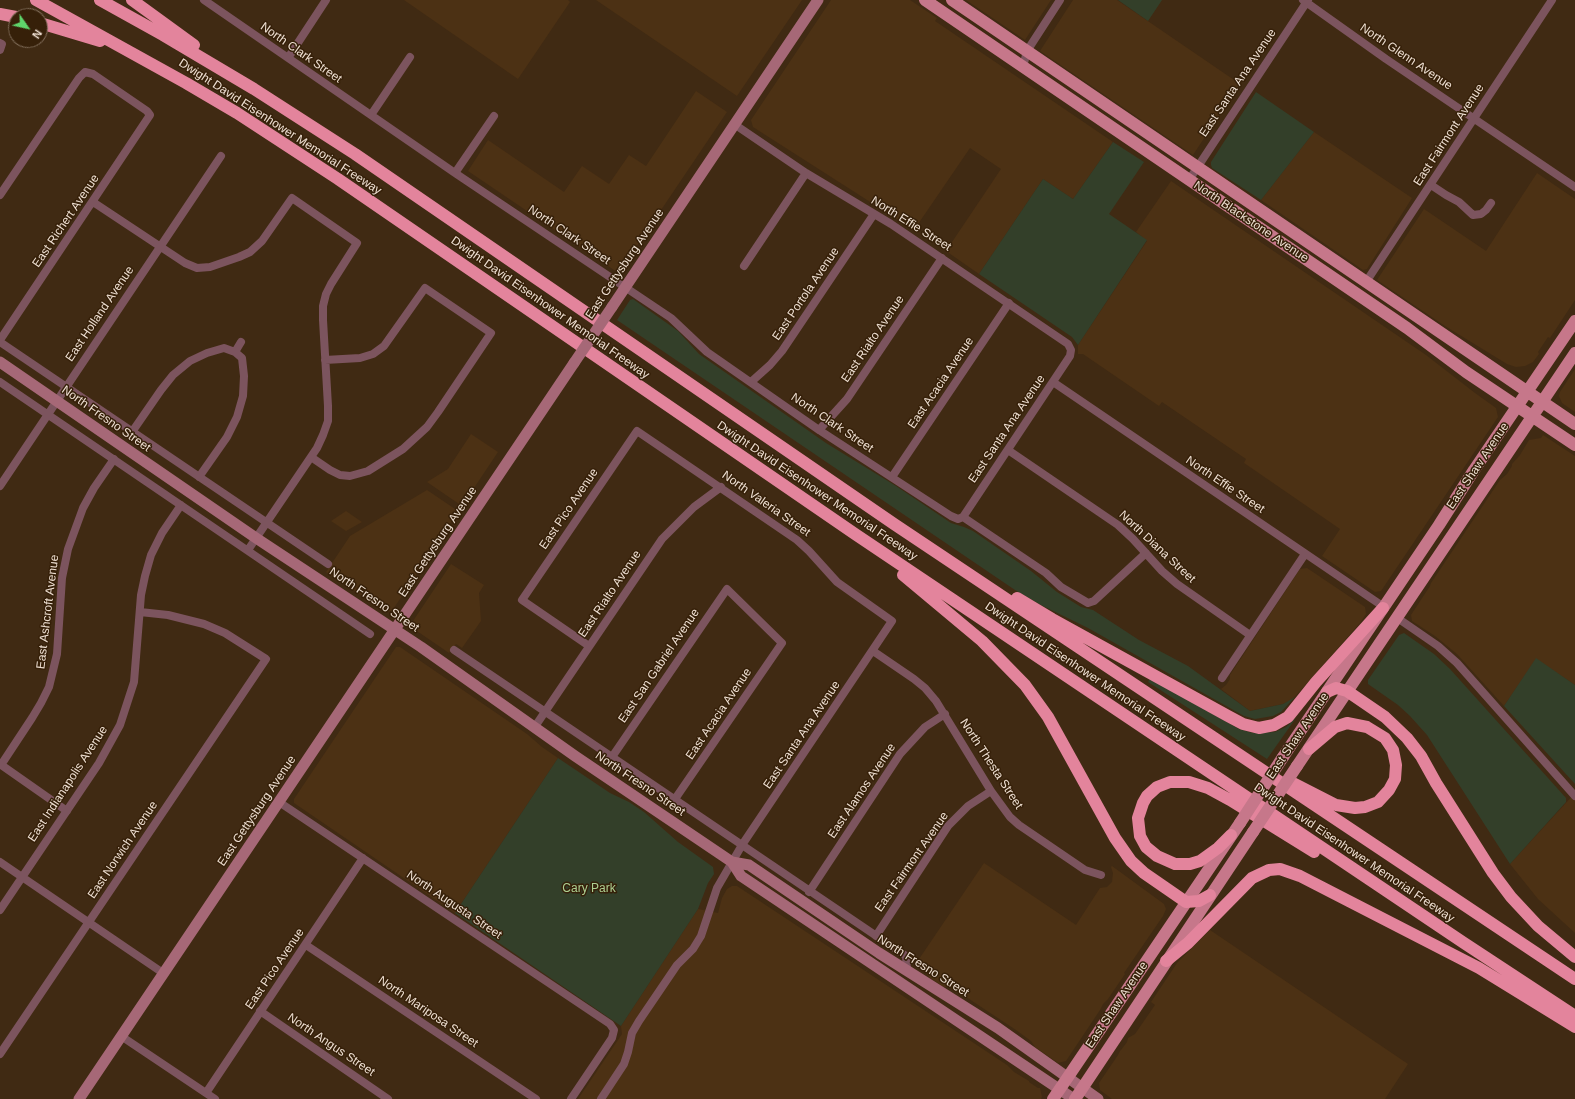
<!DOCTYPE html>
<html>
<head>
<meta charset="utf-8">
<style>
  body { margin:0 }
  #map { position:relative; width:1575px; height:1099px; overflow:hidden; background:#402a13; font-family:Helvetica,sans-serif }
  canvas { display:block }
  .north { position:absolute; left:8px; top:8px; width:40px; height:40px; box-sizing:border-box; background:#362009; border:1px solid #806d5a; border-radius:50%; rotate:124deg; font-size:11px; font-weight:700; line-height:16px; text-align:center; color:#efe0d3 }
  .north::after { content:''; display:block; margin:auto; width:14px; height:18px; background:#5fd56b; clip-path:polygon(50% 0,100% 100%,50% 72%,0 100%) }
</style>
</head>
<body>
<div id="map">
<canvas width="1575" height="1099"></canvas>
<div class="north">N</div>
</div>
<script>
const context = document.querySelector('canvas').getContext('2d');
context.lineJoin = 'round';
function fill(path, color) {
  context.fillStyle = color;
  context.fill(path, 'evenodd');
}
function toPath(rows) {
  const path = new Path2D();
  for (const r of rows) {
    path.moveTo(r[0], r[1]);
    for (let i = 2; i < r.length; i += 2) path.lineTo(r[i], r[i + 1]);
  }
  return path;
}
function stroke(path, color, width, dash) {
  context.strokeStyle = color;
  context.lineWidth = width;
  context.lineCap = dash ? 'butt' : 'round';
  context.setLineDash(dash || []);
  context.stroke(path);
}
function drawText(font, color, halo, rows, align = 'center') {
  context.font = font + ' Helvetica,sans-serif';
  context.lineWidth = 3;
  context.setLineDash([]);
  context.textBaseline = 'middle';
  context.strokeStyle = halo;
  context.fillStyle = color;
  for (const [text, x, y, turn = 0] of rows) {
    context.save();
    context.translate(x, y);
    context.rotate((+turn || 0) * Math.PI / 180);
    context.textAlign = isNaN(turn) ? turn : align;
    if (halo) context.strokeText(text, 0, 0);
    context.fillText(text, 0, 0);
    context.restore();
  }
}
fill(toPath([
  [404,0,568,0,570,2,518,79],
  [596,0,802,0,737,96],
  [831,0,910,0,937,18,935,21,1113,142,1073,199,1043,179,979,274,946,251,1001,169,970,148,914,230,753,127,751,120],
  [966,0,1051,0,1025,40],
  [1073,0,1117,0,1240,84,1193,155,1040,51],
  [696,91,727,112,620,271,617,272,468,171,488,140,564,192,582,166,609,184,629,155,646,166],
  [1314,132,1412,198,1367,269,1363,270,1261,200],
  [1537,173,1575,199,1575,300,1550,338,1548,337,1538,352,1539,354,1533,362,1525,366,1516,367,1507,364,1445,326,1377,280,1424,209,1486,251],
  [1171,181,1426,355,1475,393,1496,408,1498,417,1381,591,1375,592,1322,556,1340,529,1247,465,1244,463,1246,459,1162,402,1159,406,1083,354,1078,354,1078,345,1147,241,1136,232],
  [1575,369,1575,412,1562,403,1559,396,1560,392],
  [471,434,498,452,462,506,427,482,448,469],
  [1543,435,1575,456,1575,685,1536,659,1504,706,1457,654,1435,636,1412,621,1411,615,1430,586,1431,583,1500,480,1507,474,1512,466,1512,464,1520,455,1529,440,1541,438],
  [427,490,458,511,392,611,387,612,326,572,350,536],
  [346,511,362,522,346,531,331,521],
  [451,564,484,585,479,593,481,621,462,648,456,644,449,653,414,629,413,621],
  [1307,568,1365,607,1366,614,1360,623,1292,700,1283,704,1250,711,1221,689,1226,685,1230,679,1230,675,1300,569],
  [396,647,400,647,527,734,542,747,558,758,455,913,294,803,294,799],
  [1575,793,1575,933,1538,899,1510,864],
  [984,863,1076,925,1100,888,1107,887,1112,882,1113,873,1111,867,1112,866,1164,904,1166,909,1163,916,1124,973,1125,974,1108,999,1103,1004,1100,1010,1066,1061,1058,1063,1035,1047,1031,1041,1016,1030,951,987,944,987,930,978,926,973,915,965],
  [732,886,737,886,1007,1065,1014,1072,1029,1081,1029,1082,1038,1088,1040,1088,1042,1097,1041,1099,578,1099,622,1034,621,1026,698,909,718,913,722,898,727,889],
  [1210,930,1408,1064,1385,1099,1112,1099,1100,1090,1099,1083,1118,1055,1120,1051,1121,1050,1127,1042,1128,1038,1135,1034,1155,1005,1151,1002,1177,963]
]), '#4c3114');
fill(toPath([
  [1118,0,1162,0,1148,21],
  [1256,92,1314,132,1261,200,1212,168,1211,165,1211,162],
  [1113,142,1144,162,1109,214,1147,240,1078,345,1072,337,979,274,1043,179,1073,199],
  [633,299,678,331,699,354,826,443,896,486,951,523,964,527,973,531,1031,571,1057,592,1081,607,1093,610,1139,640,1188,666,1250,711,1283,704,1295,697,1281,712,1273,716,1255,719,1244,716,1088,628,1041,605,1015,590,617,320,630,300],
  [1404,633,1434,654,1450,669,1566,798,1566,802,1510,864,1427,735,1410,716,1398,705,1368,684,1368,680,1399,635],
  [1536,658,1575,685,1575,784,1504,706],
  [1150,678,1239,729,1253,733,1275,732,1286,727,1296,718,1267,759,1148,682],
  [558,758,610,793,629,802,644,812,678,842,713,867,714,874,708,883,698,909,621,1026,455,913]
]), '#333f29');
stroke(toPath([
  [204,0,455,173,671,318,707,352,819,430,951,516,958,519,963,517,1070,356,1071,350,1068,344,891,224,806,173,734,124],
  [1303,0,1386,59,1575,187],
  [0,43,2,44,0,50],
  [288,58,326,0],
  [1023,67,1027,51,1060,0],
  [371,115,410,57],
  [455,173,494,116],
  [1189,180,1308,0],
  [1431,185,1446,195,1459,202,1473,215,1481,214,1486,210,1491,203],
  [0,195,79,78,85,72,93,74,147,111,150,115,0,340],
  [93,202,185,263,197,268,210,267,239,257,250,252,262,241,292,198,357,243,331,284,326,294,323,306,323,320,328,406,328,421,323,435,317,448,248,550],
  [744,266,806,173],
  [1366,282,1552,0],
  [0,342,328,564],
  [0,382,370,634],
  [751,382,770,365,782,351,874,214],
  [1053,382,1384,607],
  [819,430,847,399,942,258],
  [132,432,161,390,173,375,190,361,207,353,224,348,235,352],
  [1008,450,1118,525,1133,539,1162,571,1177,584,1250,635],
  [311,457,330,470,340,475,350,476,368,471,403,449,427,427,438,412,491,333,425,288,384,346,373,354,360,358,325,360],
  [199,477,227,437,237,417,243,396,244,376,242,358,235,352,241,342],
  [892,477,1009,303],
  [0,486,221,156],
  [963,517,1046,573,1061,587,1088,603,1094,601,1146,553],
  [1396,617,1438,646,1457,663,1575,796],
  [589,646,522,600,637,431,797,540,809,551,837,582,892,621,742,845,717,888,701,936,693,949,677,965,639,1021,632,1033,628,1052,624,1064,601,1099],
  [454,650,906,956,907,971],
  [873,651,914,679,925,688,936,701,991,791,1010,817,1019,825,1085,870,1101,875],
  [1222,678,1305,554],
  [534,728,662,539,694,507,721,487],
  [612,757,727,589,782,643,675,799],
  [0,764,67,811],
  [1,765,32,718,41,703,49,687,57,654,62,578,68,549,83,508,94,488,114,459],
  [279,802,610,1024,614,1030,612,1038,571,1099],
  [0,862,163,973],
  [809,892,900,754,925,727,945,714],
  [0,910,99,763,120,725,134,682,141,595,145,576,151,555,162,533,181,505],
  [876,936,948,826,968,806,991,791],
  [306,945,536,1099],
  [260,1011,388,1099],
  [121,1036,215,1099],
  [0,1054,266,659,225,633,204,624,168,615,140,612],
  [206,1093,363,858]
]), '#7c545e', 8);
stroke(toPath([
  [612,307,818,0],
  [0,362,256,538,421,647,575,756,732,862,741,876,1074,1099],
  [732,862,749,865,879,953,998,1028,1098,1099],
  [79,1099,574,363]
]), '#a66877', 11);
stroke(toPath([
  [925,0,1407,328,1466,372,1575,445],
  [952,0,1575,424],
  [1283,757,1439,525,1474,470,1575,321],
  [1297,766,1575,353],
  [1053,1099,1240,823],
  [1075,1099,1253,832]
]), '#c6778a', 12);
stroke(toPath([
  [36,0,186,83,237,113,338,179,855,534,1464,943,1575,1016],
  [100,0,163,35,254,89,355,154,894,524,1575,979],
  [132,0,194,45],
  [0,14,16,17],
  [40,23,100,41],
  [903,575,982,641,1025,685,1048,717,1115,838,1131,861,1144,873,1186,902,1199,901,1210,895],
  [1017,598,1052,619,1228,716,1243,724,1259,728,1274,725,1288,717,1316,682,1383,608],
  [1327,692,1336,688,1347,691,1385,717,1407,738,1421,756,1436,783,1493,873,1511,897,1538,926,1575,957],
  [1291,782,1336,805,1355,808,1365,807,1378,802,1389,790,1395,779,1396,765,1393,750,1385,738,1367,727,1347,723,1335,727,1309,749],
  [1231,835,1218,848,1200,861,1190,864,1175,864,1157,856,1146,847,1140,836,1138,818,1143,803,1147,796,1157,787,1170,782,1189,782,1208,788,1230,800,1314,852],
  [1166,961,1188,943,1252,878,1269,870,1280,869,1300,876,1479,968,1575,1027]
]), '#e3849c', 12);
stroke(toPath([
  [574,363,612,307]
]), '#a66877', 11);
stroke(toPath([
  [1240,823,1283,757],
  [1253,832,1297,766]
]), '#c6778a', 12);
drawText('12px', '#efe0d3', '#362009', [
  ["North Clark Street",301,53,35],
  ["North Glenn Avenue",1406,57,34],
  ["East Santa Ana Avenue",1238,83,-56],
  ["Dwight David Eisenhower Memorial Freeway",280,127,33],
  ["East Fairmont Avenue",1449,135,-57],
  ["East Richert Avenue",66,221,-56],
  ["North Blackstone Avenue",1251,222,34],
  ["North Effie Street",911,224,32],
  ["North Clark Street",569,235,34],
  ["East Gettysburg Avenue",625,264,-56],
  ["East Portola Avenue",806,294,-56],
  ["Dwight David Eisenhower Memorial Freeway",550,308,35],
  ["East Holland Avenue",100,314,-56],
  ["East Rialto Avenue",873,339,-56],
  ["East Acacia Avenue",941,383,-56],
  ["North Fresno Street",106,419,35],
  ["North Clark Street",832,423,34],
  ["East Santa Ana Avenue",1007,429,-56],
  ["East Shaw Avenue",1478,466,-56],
  ["North Effie Street",1225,485,34],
  ["Dwight David Eisenhower Memorial Freeway",817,491,34],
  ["North Valeria Street",766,504,35],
  ["East Pico Avenue",569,509,-56],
  ["East Gettysburg Avenue",438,542,-56],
  ["North Diana Street",1157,547,43],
  ["East Rialto Avenue",610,594,-56],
  ["North Fresno Street",374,600,34],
  ["East Ashcroft Avenue",48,612,-83],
  ["East San Gabriel Avenue",659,666,-56],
  ["Dwight David Eisenhower Memorial Freeway",1085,672,34],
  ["East Acacia Avenue",719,714,-56],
  ["East Santa Ana Avenue",802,735,-56],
  ["East Shaw Avenue",1298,736,-56],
  ["North Thesta Street",991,764,57],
  ["East Indianapolis Avenue",68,784,-57],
  ["North Fresno Street",640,784,34],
  ["East Alamos Avenue",862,791,-56],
  ["East Gettysburg Avenue",257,811,-56],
  ["East Norwich Avenue",123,850,-56],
  ["Dwight David Eisenhower Memorial Freeway",1354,853,34],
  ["East Fairmont Avenue",912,862,-55],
  ["North Augusta Street",454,905,34],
  ["North Fresno Street",923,966,32],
  ["East Pico Avenue",275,969,-56],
  ["East Shaw Avenue",1117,1005,-56],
  ["North Mariposa Street",428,1012,34],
  ["North Angus Street",331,1045,34]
]);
drawText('12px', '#adcf92', '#362009', [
  ["Cary Park",589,889]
]);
</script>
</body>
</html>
